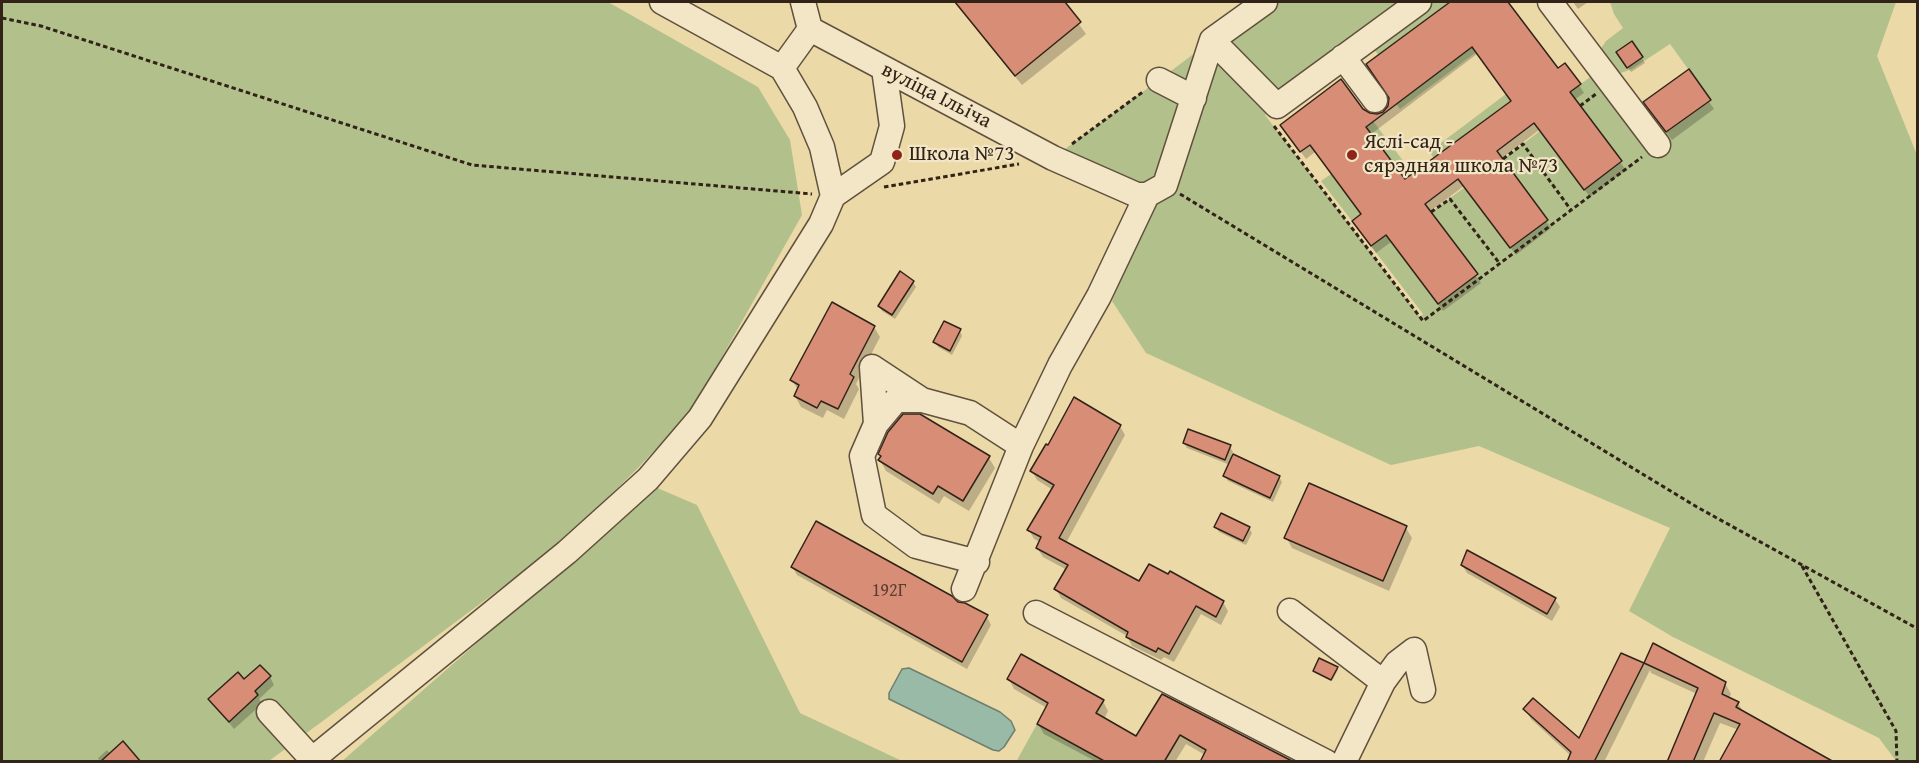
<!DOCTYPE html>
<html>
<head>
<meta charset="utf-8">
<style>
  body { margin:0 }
  #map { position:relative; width:1919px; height:763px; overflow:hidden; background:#ebd9a8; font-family:"Gentium Book Plus",serif }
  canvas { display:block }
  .frame { position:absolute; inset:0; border:3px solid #322319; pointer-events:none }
</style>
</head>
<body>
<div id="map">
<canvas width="1919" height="763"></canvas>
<div class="frame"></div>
</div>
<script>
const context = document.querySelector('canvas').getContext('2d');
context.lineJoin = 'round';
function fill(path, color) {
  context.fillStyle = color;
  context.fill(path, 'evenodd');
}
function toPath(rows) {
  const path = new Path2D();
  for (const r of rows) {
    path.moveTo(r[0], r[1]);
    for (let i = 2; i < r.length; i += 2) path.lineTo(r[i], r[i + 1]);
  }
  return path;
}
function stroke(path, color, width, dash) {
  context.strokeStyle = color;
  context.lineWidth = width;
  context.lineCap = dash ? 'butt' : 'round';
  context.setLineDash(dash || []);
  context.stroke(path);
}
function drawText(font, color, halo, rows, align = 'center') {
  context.font = font + ' "Gentium Book Plus",serif';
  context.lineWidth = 4.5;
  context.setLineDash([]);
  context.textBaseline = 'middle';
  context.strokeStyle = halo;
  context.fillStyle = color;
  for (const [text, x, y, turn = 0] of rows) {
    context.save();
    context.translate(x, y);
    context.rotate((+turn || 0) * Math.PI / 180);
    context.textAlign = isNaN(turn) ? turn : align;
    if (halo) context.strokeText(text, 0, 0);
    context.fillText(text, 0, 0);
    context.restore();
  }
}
fill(toPath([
  [2,2,608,2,758,87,790,140,802,215,692,410,637,469,559,545,269,761,2,761],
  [1265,2,1419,2,1283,101,1221,34],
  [1428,2,1450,2,1378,55,1371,44],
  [1610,2,1896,2,1877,56,1917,155,1917,761,1896,761,1879,738,1673,637,1629,611,1670,528,1479,446,1391,465,1146,353,1112,301,1150,199,1219,46,1277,106,1265,115,1420,317,1423,314,1371,246,1386,235,1438,304,1478,274,1431,212,1465,187,1510,248,1548,219,1503,159,1540,131,1584,190,1622,162,1570,92,1601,69,1663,135,1711,101,1670,44,1632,69,1621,73,1607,67,1600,50,1606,41,1623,28,1614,14],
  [1212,40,1192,89,1159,80],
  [1472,47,1475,53,1400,109,1396,104],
  [1152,85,1191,105,1147,195,1053,158],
  [1506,94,1511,100,1434,158,1429,152],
  [1373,121,1413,174,1405,179,1366,126],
  [1331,174,1361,214,1352,221,1321,181],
  [655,487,697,505,800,713,902,761,341,762],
  [1037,724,1102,761,1016,762]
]), '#b2c08b');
const water = toPath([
  [909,668,1000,712,1011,721,1015,730,1004,747,999,751,993,750,889,699,889,693,902,669,909,668]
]);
fill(water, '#98baa7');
stroke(water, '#6f7e6e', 1.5);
fill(toPath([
  [954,2,1063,2,1086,34,1022,85],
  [1452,2,1506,2,1557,70,1579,85,1584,93,1574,100,1626,170,1590,197,1539,130,1501,159,1551,228,1516,255,1464,186,1429,212,1481,283,1443,311,1391,242,1376,253,1358,229,1363,215,1315,152,1306,159,1287,133,1362,110,1369,115,1377,116,1384,113,1389,107,1390,99,1368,65],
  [1477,54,1512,102,1405,182,1370,135],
  [1573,2,1588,2,1578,9],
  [1632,43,1645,63,1631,72,1621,58],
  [1688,71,1714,109,1672,140,1650,110],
  [913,282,916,287,895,319,882,311,879,306],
  [874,327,880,337,856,384,859,389,844,419,827,410,823,418,801,407,795,396,798,390,792,380],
  [960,331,962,336,952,355,938,347,935,342],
  [1120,426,1125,435,1066,543,1139,583,1223,602,1228,611,1221,625,1201,614,1174,662,1164,657,1161,660,1132,646,1127,636,1061,598,1056,589,1067,570,1043,557,1037,548,1040,542,1034,539,1029,530,1053,490,1037,480,1032,471],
  [1184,443,1230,447,1233,452,1231,455,1279,477,1282,482,1273,502,1228,481,1225,476,1230,465,1187,448],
  [989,458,995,468,969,511,944,496,939,504,886,471,880,460],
  [1216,527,1249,528,1252,533,1246,545,1219,532],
  [1406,528,1412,538,1389,591,1292,548,1286,537],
  [1462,565,1555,599,1560,607,1552,621,1467,573],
  [792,567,987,617,991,625,967,669,797,575],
  [1653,645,1725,683,1731,694,1729,699,1738,703,1744,713,1739,730,1720,723,1703,762,1669,762,1697,694,1651,673,1650,670,1604,762,1568,762,1571,756,1531,719,1525,709,1579,740,1622,655,1644,665],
  [1337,668,1338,670,1332,681,1314,671],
  [270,677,274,685,259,699,262,704,234,729,210,699,244,681],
  [1009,679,1103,701,1108,711,1104,719,1137,738,1162,696,1286,762,1205,755,1186,744,1175,762,1097,762,1044,734,1038,724,1047,708,1014,689],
  [107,750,110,754,139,762,100,762,98,758]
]), '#0003');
const building = toPath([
  [955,2,1065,2,1081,22,1015,76,955,2],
  [1450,2,1508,2,1558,68,1565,63,1581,84,1570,92,1622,161,1584,190,1534,123,1497,151,1548,220,1510,248,1458,179,1425,204,1478,274,1438,304,1386,235,1371,246,1352,221,1361,214,1310,145,1300,152,1280,125,1341,79,1363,109,1370,113,1377,114,1383,112,1388,106,1389,98,1366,64,1450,2],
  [1472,47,1511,101,1405,179,1366,127,1472,47],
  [1632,41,1643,57,1627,68,1616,52,1632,41],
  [1689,69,1711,100,1666,132,1643,102,1689,69],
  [900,271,914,281,892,315,878,306,900,271],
  [832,302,875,326,850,374,854,377,838,409,821,401,817,408,794,396,799,385,790,380,832,302],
  [944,321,961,329,950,351,933,342,944,321],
  [1074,397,1121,425,1059,538,1139,581,1149,564,1168,574,1170,571,1224,601,1216,617,1196,606,1169,654,1158,648,1156,652,1126,637,1128,632,1054,589,1068,565,1036,548,1041,537,1027,530,1054,485,1030,471,1046,444,1048,445,1074,397],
  [903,414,920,414,990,456,963,501,938,486,933,494,878,460,881,456,878,454,888,432,903,414],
  [1188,429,1231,445,1225,460,1183,443,1188,429],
  [1233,454,1280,476,1270,498,1223,476,1233,454],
  [1309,483,1407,526,1383,581,1284,538,1309,483],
  [1221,513,1250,527,1243,541,1214,527,1221,513],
  [816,521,952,596,958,602,965,603,988,615,962,662,791,567,816,521],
  [1467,550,1556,598,1547,614,1461,565,1467,550],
  [1653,643,1726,682,1722,694,1739,702,1736,707,1834,762,1719,762,1740,724,1714,713,1693,762,1667,762,1698,688,1644,663,1653,643],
  [1621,653,1644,663,1594,762,1567,762,1571,752,1523,709,1533,698,1579,738,1621,653],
  [1021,654,1104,700,1096,713,1136,736,1162,694,1294,762,1200,762,1206,750,1180,735,1164,762,1106,762,1037,724,1048,703,1007,679,1021,654],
  [1319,658,1338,667,1331,680,1313,671,1319,658],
  [260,665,271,676,255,691,258,695,229,722,208,699,238,672,244,679,260,665],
  [123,741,141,762,100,762,123,741]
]);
fill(building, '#d78d76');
stroke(building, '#322319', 1.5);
const minor = toPath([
  [662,2,782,68,810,29,1053,158,1137,195,1147,195,1165,185,1212,40,1265,2],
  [803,2,810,29],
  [1550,2,1658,145],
  [1212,40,1277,106,1419,2],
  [1343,57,1375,100],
  [1159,80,1194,98],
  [833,196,882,162,892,126,884,69],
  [876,424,872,367,922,400],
  [977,562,916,546,874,515,862,456,876,424,896,400,922,400,970,413,1021,446],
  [964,589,1021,446,1060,365,1099,296,1147,195],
  [1290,611,1383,682,1344,762],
  [1036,613,1326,762],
  [1383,682,1397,663,1414,650,1423,690],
  [269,712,312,759],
  [309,762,567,552,648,479,700,418,821,224,833,196,822,147,805,107,782,68]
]);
stroke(minor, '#60503d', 27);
stroke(toPath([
  [2,18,41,26,472,165,812,194],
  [1580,106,1596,94],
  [1274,126,1423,321,1642,157],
  [1072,144,1144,91],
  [1503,159,1523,144,1571,210],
  [884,187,1019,164],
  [1180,194,1697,507,1918,629],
  [1431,212,1450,199,1500,264],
  [1802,566,1896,731,1897,762]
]), '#322319', 3, [4.5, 3]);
stroke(minor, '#f2e6c6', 24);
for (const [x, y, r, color] of [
  [897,155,6,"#8f2418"],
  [1352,155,6,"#8f2418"]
]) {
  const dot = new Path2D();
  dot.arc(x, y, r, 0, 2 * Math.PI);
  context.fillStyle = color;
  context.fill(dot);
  stroke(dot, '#f2e6c6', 2);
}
drawText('18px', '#5b3e30', null, [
  ["192Г",889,591]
]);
drawText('21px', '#322319', '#f2e6c6', [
  ["вуліца Ільіча",936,96,27]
]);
drawText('21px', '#322319', '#f2e6c6', [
  ["Яслі-сад -",1364,143],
  ["сярэдняя школа №73",1364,167],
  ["Школа №73",909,155]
], 'left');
</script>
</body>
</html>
